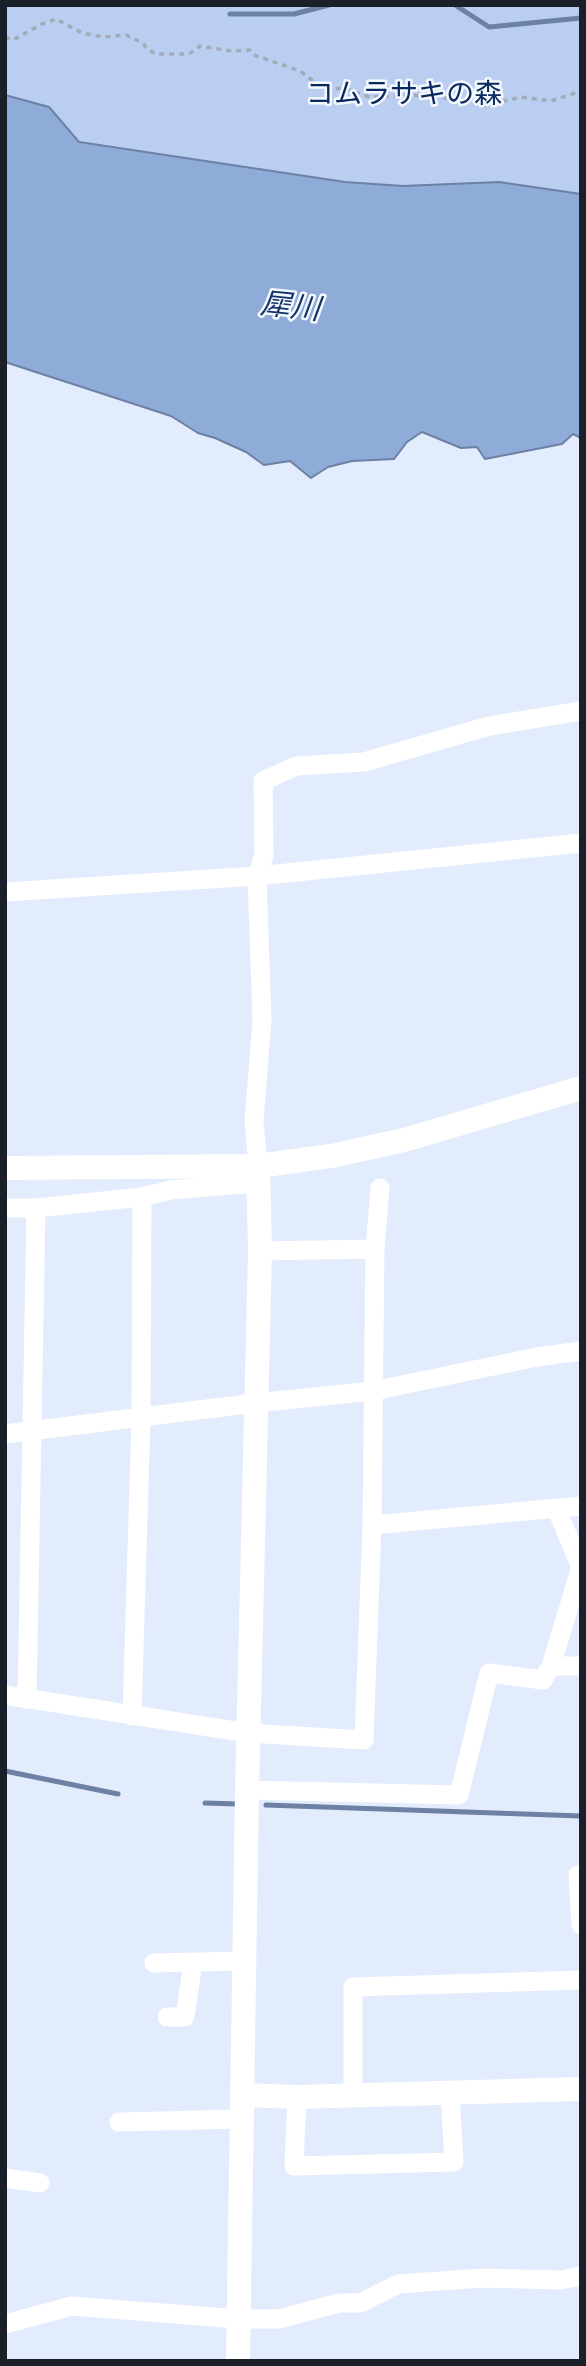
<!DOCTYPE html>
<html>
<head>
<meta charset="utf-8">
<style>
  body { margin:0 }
  #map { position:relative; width:586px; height:2366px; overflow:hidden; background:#e2ecfc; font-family:Jost,sans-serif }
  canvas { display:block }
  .frame { position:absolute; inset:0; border:7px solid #1a2029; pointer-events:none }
</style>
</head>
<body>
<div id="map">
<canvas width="586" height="2366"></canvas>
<div class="frame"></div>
</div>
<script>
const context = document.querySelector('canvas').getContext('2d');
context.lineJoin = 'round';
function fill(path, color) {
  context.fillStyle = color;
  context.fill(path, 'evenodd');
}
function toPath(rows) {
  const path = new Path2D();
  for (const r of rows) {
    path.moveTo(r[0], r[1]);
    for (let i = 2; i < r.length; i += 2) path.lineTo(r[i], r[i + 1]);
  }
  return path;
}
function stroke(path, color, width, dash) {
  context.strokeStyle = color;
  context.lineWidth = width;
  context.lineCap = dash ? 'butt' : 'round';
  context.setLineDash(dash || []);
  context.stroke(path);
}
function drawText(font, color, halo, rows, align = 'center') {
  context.font = font + ' Jost,"Noto Sans JP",sans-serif';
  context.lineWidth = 5;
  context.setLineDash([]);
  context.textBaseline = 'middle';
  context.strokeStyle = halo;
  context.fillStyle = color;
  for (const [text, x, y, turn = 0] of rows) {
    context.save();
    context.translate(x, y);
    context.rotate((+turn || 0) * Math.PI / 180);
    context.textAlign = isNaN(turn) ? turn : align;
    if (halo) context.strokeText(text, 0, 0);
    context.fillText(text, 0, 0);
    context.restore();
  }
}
fill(toPath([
  [5,5,581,5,581,194,499,182,403,186,345,182,79,142,49,107,5,95]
]), '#b9cef1');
const water = toPath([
  [5,95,49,107,79,142,345,182,403,186,499,182,581,194,581,438,573,434,562,444,485,459,477,447,461,448,422,432,407,442,394,459,352,461,328,467,311,478,290,461,264,465,246,452,215,438,198,433,171,416,5,362,5,95]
]);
fill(water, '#8fabd8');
stroke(water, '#6c81a4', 2);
stroke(toPath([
  [455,5,489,27,581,18],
  [230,14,294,14,329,5],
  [5,1771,118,1794],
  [205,1803,238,1804],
  [266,1805,581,1816]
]), '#6c81a4', 5);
stroke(toPath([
  [5,37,13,40,42,24,56,19,82,33,104,37,126,35,143,43,147,49,156,54,189,54,200,46,231,51,250,50,254,55,300,71,320,86,332,89,344,88,369,97,431,95,484,106,521,97,551,101,581,91]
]), '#a2abb8', 3.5, [5, 5]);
stroke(toPath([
  [5,892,257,876,581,843],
  [258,1166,254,1121,262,1020,257,876,264,856,263,781,296,766,364,762,489,726,581,711],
  [5,1208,36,1208,142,1197,171,1190,257,1183],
  [260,1251,375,1249],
  [5,1434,255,1403,373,1391,537,1357,581,1351],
  [556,1508,581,1567],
  [372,1525,581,1506],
  [551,1666,581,1666],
  [5,1695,248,1733,364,1740,372,1525,375,1249,380,1188],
  [27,1699,36,1208],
  [132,1716,141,1418,142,1197],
  [247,1790,459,1795,489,1673,543,1680,551,1666,581,1567],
  [581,1875,578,1875,581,1925],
  [154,1963,244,1961],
  [167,2017,185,2017,193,1962],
  [353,2095,353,1987,581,1980],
  [297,2097,294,2166,454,2162,450,2093],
  [119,2122,240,2119],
  [5,2178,40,2183],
  [5,2324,72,2306,239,2319,279,2319,339,2303,360,2303,398,2284,483,2278,561,2280,581,2276]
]), '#fff', 19);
stroke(toPath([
  [5,1168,258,1166,331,1156,404,1140,581,1088],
  [242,2095,297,2097,581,2089],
  [238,2361,247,1790,260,1251,258,1166]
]), '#fff', 24);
drawText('28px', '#0a2b60', '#f5f9fe', [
  ["コムラサキの森",404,96]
]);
drawText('italic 30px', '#12346a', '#f5f9fe', [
  ["犀川",290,309,6]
]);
</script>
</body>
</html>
